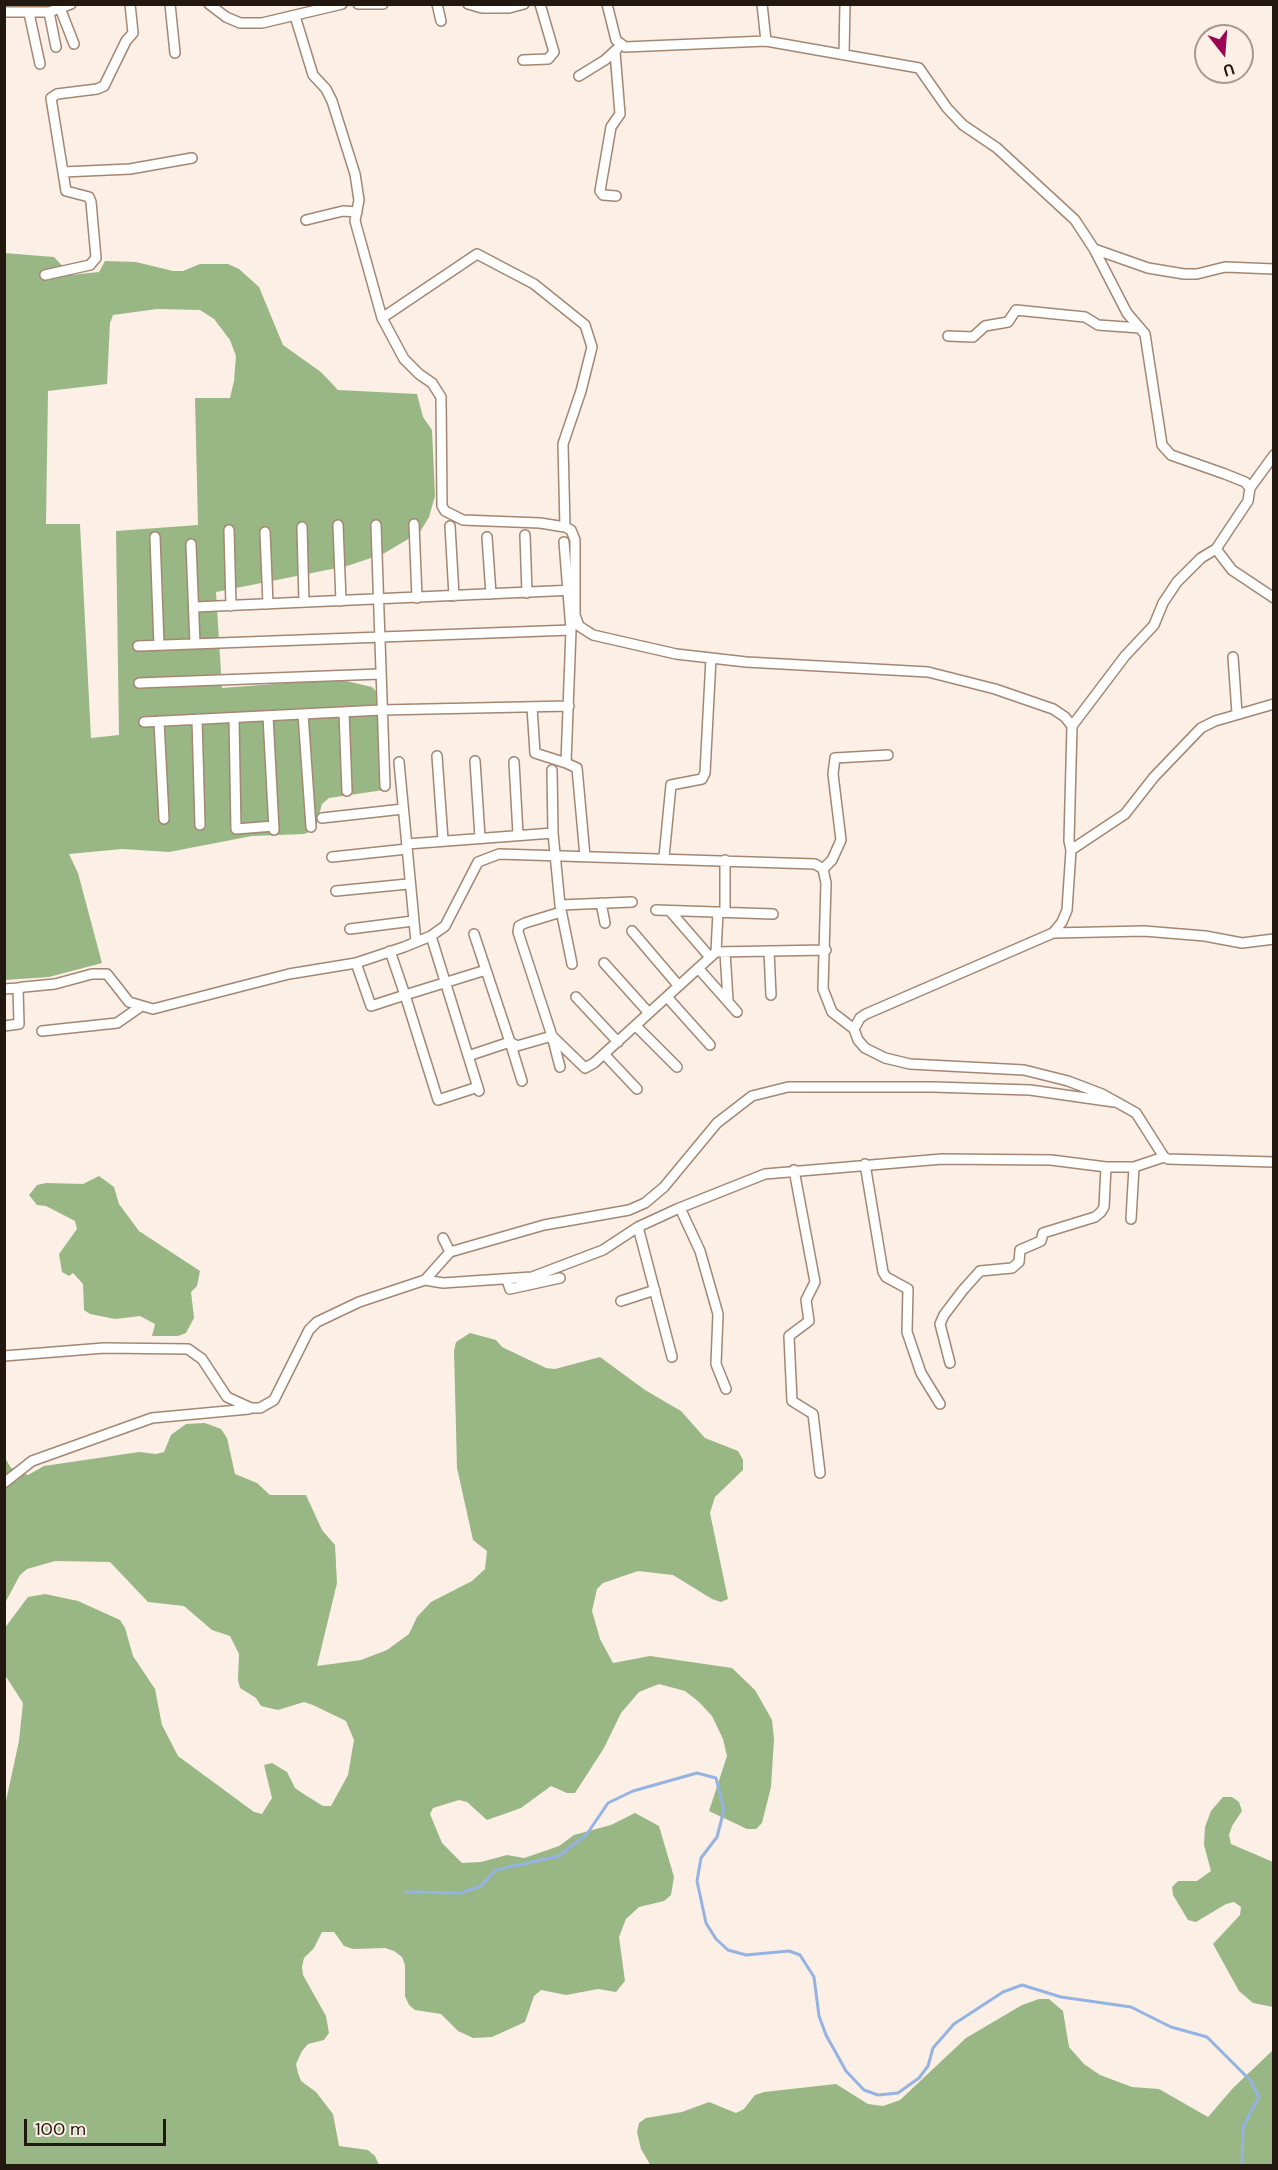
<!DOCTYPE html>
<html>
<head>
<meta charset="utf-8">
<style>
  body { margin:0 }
  #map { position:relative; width:1278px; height:2170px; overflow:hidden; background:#fbefe6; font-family:"DM Sans",sans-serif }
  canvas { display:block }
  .frame { position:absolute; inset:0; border:6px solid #231810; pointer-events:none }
  .north { position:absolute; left:1194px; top:24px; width:60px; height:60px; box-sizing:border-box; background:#fbefe6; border:2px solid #a59990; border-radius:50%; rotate:163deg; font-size:16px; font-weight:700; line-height:24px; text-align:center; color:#231810 }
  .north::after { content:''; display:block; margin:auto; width:21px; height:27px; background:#9c0553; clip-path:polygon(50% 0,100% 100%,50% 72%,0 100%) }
  .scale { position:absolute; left:24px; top:2119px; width:142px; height:27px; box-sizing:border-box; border:3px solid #231810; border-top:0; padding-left:8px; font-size:18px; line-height:21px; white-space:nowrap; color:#231810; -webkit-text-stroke:4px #fbefe6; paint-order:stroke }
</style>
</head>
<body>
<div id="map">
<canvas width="1278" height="2170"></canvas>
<div class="frame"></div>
<div class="north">U</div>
<div class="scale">100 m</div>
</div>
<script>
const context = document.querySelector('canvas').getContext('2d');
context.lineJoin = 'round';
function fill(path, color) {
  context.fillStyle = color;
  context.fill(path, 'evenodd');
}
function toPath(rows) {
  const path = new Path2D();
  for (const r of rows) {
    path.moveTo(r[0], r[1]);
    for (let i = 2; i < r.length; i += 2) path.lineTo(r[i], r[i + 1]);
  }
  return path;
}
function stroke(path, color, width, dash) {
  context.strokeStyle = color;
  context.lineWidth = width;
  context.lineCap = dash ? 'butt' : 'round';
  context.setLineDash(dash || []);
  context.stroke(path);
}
fill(toPath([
  [4,253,54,257,71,275,99,272,105,261,136,262,173,271,183,271,200,264,228,264,239,269,259,287,283,345,321,372,338,390,417,394,423,417,432,430,435,496,429,517,420,532,383,554,347,566,216,592,222,688,326,680,346,681,372,687,386,702,384,790,329,798,322,804,315,830,304,834,252,836,169,852,122,849,69,854,78,873,102,963,49,977,5,980],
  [157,309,200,310,214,319,230,340,236,356,234,381,230,398,195,398,198,525,116,531,119,735,91,738,80,524,46,524,48,391,107,384,110,323,113,315],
  [99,1176,114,1187,119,1204,139,1231,200,1271,197,1286,191,1292,194,1318,186,1333,178,1336,152,1336,155,1324,140,1316,115,1319,90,1314,84,1310,83,1284,73,1273,69,1276,62,1272,59,1254,77,1229,75,1221,46,1206,37,1205,29,1195,37,1185,46,1183,83,1184],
  [470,1333,496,1340,502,1347,546,1368,555,1369,600,1357,645,1390,681,1411,705,1438,738,1451,743,1460,743,1470,715,1497,710,1513,728,1599,721,1602,712,1599,673,1575,638,1571,603,1583,597,1589,592,1611,600,1639,613,1663,650,1656,732,1668,755,1690,772,1720,774,1739,771,1787,762,1823,756,1829,747,1829,709,1811,727,1756,723,1739,712,1716,699,1702,685,1691,659,1684,639,1692,621,1713,604,1748,575,1793,567,1793,551,1786,521,1808,487,1820,467,1802,459,1800,433,1808,430,1814,442,1843,462,1863,481,1862,507,1855,524,1858,533,1855,559,1846,574,1835,611,1825,635,1813,659,1826,674,1877,671,1895,664,1901,639,1907,626,1919,619,1937,625,1981,616,1992,598,1989,566,1995,541,1990,534,1996,525,2022,492,2037,473,2038,458,2031,441,2014,415,2010,409,2005,405,1996,405,1965,402,1957,394,1951,385,1948,353,1949,344,1946,334,1932,322,1932,314,1948,304,1958,302,1967,303,1975,326,2016,329,2033,324,2040,308,2044,302,2051,296,2064,298,2073,301,2081,316,2092,333,2114,339,2146,368,2150,375,2156,379,2165,5,2165,4,1810,19,1741,23,1703,5,1675,4,1629,28,1597,45,1594,78,1601,120,1620,125,1628,133,1656,155,1689,162,1725,178,1756,254,1812,262,1814,272,1798,264,1765,272,1763,287,1772,295,1788,302,1793,323,1806,331,1806,348,1775,354,1740,346,1721,313,1705,304,1702,278,1710,261,1706,256,1698,240,1688,238,1680,239,1654,230,1636,212,1630,184,1606,148,1602,110,1562,55,1561,27,1569,20,1575,5,1603,4,1456,11,1468,28,1475,44,1466,139,1452,156,1454,164,1452,171,1435,186,1424,205,1423,221,1429,227,1438,235,1474,257,1483,270,1495,306,1495,322,1530,335,1545,337,1583,317,1666,361,1660,387,1650,409,1634,417,1617,431,1602,472,1581,485,1569,487,1551,473,1540,457,1468,454,1351,456,1342],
  [1223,1797,1232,1797,1239,1802,1242,1811,1232,1826,1229,1835,1231,1844,1273,1862,1273,2007,1253,2003,1239,1991,1213,1944,1240,1915,1241,1907,1234,1902,1226,1904,1196,1922,1188,1920,1173,1895,1172,1887,1178,1881,1197,1881,1211,1871,1204,1845,1205,1827,1211,1811],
  [1039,1999,1049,1999,1063,2011,1069,2047,1084,2064,1100,2075,1132,2087,1159,2089,1208,2117,1233,2088,1273,2050,1273,2165,651,2166,641,2149,637,2132,639,2123,646,2118,682,2112,709,2102,736,2113,744,2109,755,2095,764,2092,836,2084,868,2104,883,2106,900,2100,966,2038,1022,2005]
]), '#99b785');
stroke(toPath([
  [406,1892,460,1893,481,1886,496,1870,559,1856,587,1834,608,1803,633,1791,697,1773,716,1778,724,1810,717,1837,701,1858,697,1881,706,1923,716,1939,728,1950,746,1955,789,1951,800,1955,814,1977,819,2016,826,2035,846,2071,864,2090,878,2095,898,2093,919,2078,928,2066,933,2048,954,2024,1003,1992,1022,1985,1061,1997,1131,2007,1171,2027,1207,2037,1251,2081,1259,2097,1243,2127,1242,2166]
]), '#94b3e3', 3);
const minor = toPath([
  [170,4,175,53],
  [209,4,226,17,240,23,262,23,342,4],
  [358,4,383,4],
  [437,4,441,21],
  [468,4,482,8,509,8,524,4],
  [607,4,616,40,625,47,766,41,919,68,947,108,963,125,997,148,1075,220,1094,249,1127,313,1145,334,1162,445,1171,455,1225,474,1245,482,1250,488,1248,501,1216,549,1232,570,1274,598],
  [762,4,766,41],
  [60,8,74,44],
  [4,12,49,12,71,4],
  [49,12,56,47],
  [29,13,40,64],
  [295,16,313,75,326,89,332,101,355,174,359,200,355,221,382,318,404,359,419,374,432,383,441,397,442,506,445,511,463,520,540,523,565,527,571,530,575,540,575,615,579,626,593,635,676,654,746,662,928,672,995,689,1053,709,1065,717,1072,726,1069,841,1071,850],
  [615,52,620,114,611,127,600,191,603,195,616,196],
  [844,54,845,4],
  [523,60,548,59,554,52,540,4],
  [579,76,605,60,617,49],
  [63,172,130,169,192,158],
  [306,220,343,211,357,212],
  [1094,249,1148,268,1184,274,1197,274,1225,267,1274,269],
  [45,275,90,265,96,258,91,202,89,197,66,191,51,98,57,94,97,89,104,86,126,41,133,33,130,4],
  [382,318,477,254,534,284,585,325,592,347,581,391,563,444,565,527],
  [948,336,973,337,985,326,1008,322,1016,310,1085,317,1098,325,1140,328],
  [1250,488,1274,455],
  [414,524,417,598],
  [338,525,341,601],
  [376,525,385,786],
  [450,526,454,596],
  [302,527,304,602],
  [229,530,231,606],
  [265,532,268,604],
  [525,535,527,593],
  [155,537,159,645],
  [487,537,491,594],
  [564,542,571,630,566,763,577,768,585,856],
  [191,544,195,644],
  [195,607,574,590],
  [138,646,571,630],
  [1233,657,1237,713],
  [139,683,380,674],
  [1274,704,1215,721,1201,728,1154,777,1125,814,1071,850,1067,910,1062,922,1053,933,866,1014,860,1018,854,1029,858,1040,865,1048,885,1058,910,1064,1024,1070,1068,1081,1102,1094,1136,1113,1164,1157,1168,1159,1274,1162],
  [532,707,535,753,566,763],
  [344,712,347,791],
  [303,714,311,827],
  [268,716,274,830],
  [234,718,236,829,274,826],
  [197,719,200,825],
  [159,721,164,819],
  [144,722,381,710,569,706],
  [1072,726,1125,656,1154,625,1163,603,1177,582,1201,558,1216,549],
  [437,756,443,840],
  [475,761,480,837],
  [399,762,416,942],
  [514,762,518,834],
  [552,770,553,833],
  [322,818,403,809],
  [407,844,553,833,560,905,572,964],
  [332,857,407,849],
  [664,857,671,785,702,779,705,773,711,658],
  [823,869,832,860,841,840,833,774,835,758,888,755],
  [336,891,408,884],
  [601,903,605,923],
  [560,905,632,902],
  [656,910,773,914],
  [670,911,709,956],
  [561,912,525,923,519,926,518,932,552,1036,585,1068,594,1063,716,952,826,950],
  [725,912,725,860],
  [350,929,413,921],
  [632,931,678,985],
  [1053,933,1144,931,1205,936,1242,943,1274,939],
  [474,934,510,1042,517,1046,552,1036,560,1067],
  [431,936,479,1091],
  [390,951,405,995,486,970],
  [769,951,771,995],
  [716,952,718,912],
  [725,952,728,1000],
  [356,963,371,1006,405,995,438,1100,478,1087],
  [604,963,649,1013],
  [698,968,737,1012],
  [4,989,18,988],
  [576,997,618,1042],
  [667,997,710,1045],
  [4,1026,19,1024,18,988,24,987,55,984,92,974,107,974,129,1002,153,1009,289,974,356,963,404,947,431,936,445,926,478,862,499,854,815,864,823,869,826,883,823,989,832,1012,854,1029],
  [636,1026,677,1067],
  [42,1031,117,1023,140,1007],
  [604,1054,637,1089],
  [468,1056,510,1042,522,1081],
  [865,1164,883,1272,886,1277,908,1289,907,1332,921,1373,940,1404],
  [794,1170,815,1282,806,1300,809,1321,789,1336,792,1401,813,1414,820,1473],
  [680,1208,700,1251,718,1314,716,1364,726,1389],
  [1131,1219,1134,1167],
  [638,1227,672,1357],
  [443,1238,450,1252],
  [425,1280,443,1283,532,1277,603,1250,638,1227,677,1209,765,1174,942,1159,1051,1160,1106,1167,1134,1167,1164,1157],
  [507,1280,510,1289,560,1278],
  [621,1301,655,1290],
  [4,1356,104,1348,188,1349,202,1359,227,1397,251,1408,260,1408,274,1400,309,1330,317,1322,359,1302,425,1280,450,1252,544,1225,629,1210,645,1203,664,1187,717,1123,752,1096,788,1087,933,1087,1030,1090,1114,1102],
  [950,1363,940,1324,944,1315,963,1290,980,1271,1012,1268,1019,1262,1020,1250,1041,1241,1043,1233,1095,1217,1101,1212,1104,1207,1106,1167],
  [4,1483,32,1461,152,1418,249,1409]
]);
stroke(minor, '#a38772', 12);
stroke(minor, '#fff', 9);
</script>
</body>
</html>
